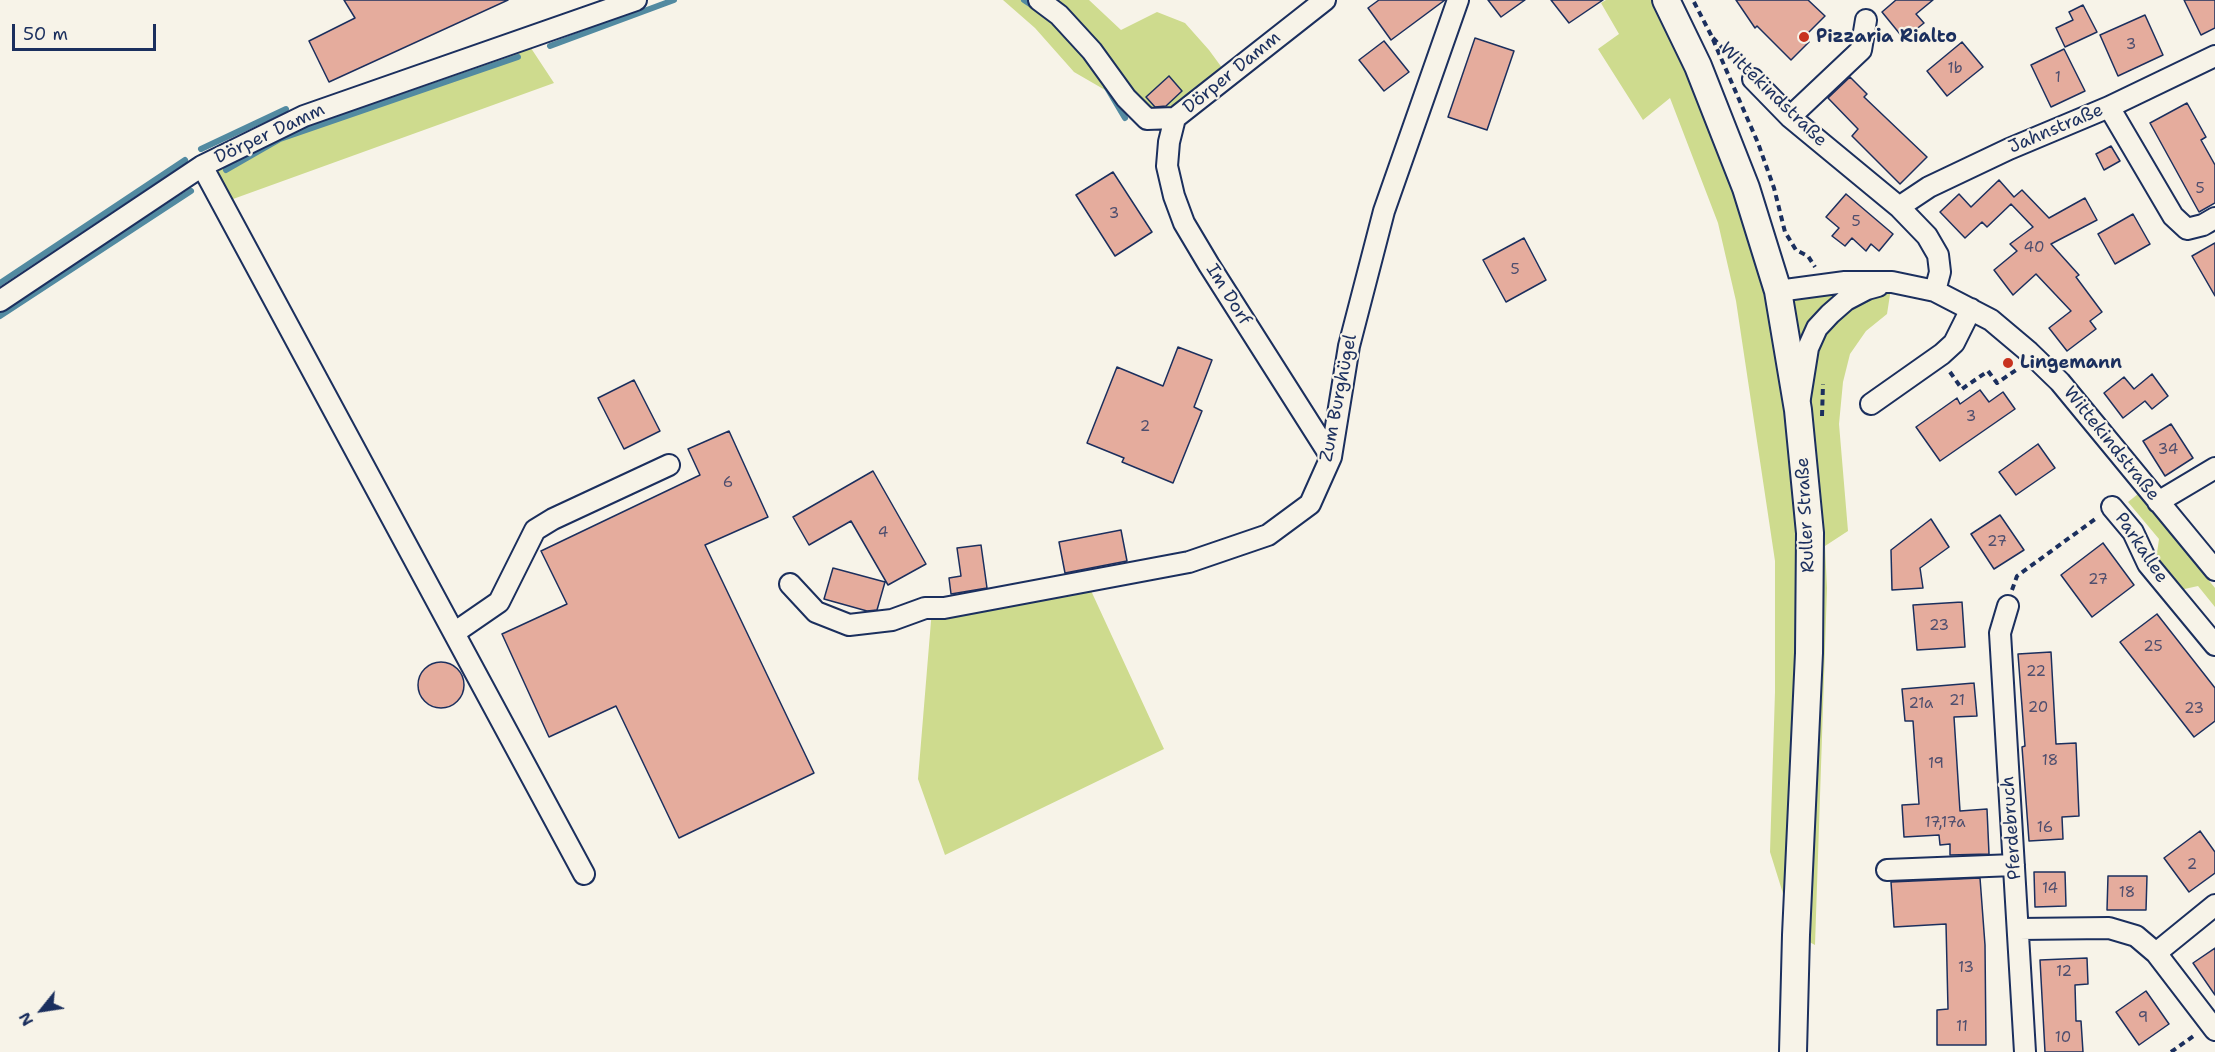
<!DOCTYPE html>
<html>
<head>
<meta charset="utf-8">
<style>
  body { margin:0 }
  #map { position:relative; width:2215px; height:1052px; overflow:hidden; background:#f7f3e8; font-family:"Shantell Sans",sans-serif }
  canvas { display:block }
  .north { position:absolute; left:12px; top:980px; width:60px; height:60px; -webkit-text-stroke:4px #f7f3e8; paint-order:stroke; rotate:240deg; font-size:16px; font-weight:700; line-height:24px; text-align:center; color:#1b2f5e }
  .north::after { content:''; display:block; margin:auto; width:21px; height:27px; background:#1b2f5e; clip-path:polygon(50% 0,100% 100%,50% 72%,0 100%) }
  .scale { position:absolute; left:12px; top:24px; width:144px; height:27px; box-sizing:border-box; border:3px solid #1b2f5e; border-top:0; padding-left:8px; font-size:18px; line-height:21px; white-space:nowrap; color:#1b2f5e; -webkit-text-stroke:4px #f7f3e8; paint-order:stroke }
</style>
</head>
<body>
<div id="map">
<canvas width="2215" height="1052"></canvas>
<div class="north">N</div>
<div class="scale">50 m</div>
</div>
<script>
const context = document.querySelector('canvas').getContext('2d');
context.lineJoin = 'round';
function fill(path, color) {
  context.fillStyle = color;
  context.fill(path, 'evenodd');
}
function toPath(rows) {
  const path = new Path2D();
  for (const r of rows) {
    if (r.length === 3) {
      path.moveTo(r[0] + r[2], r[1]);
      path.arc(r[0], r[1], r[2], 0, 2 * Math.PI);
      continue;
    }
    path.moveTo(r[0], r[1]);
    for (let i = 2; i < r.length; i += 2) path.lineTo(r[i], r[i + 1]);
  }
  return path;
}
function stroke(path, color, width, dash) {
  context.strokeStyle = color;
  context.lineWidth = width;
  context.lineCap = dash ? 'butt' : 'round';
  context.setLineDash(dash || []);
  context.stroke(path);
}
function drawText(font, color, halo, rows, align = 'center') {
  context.font = font + ' "Shantell Sans",sans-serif';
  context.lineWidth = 4.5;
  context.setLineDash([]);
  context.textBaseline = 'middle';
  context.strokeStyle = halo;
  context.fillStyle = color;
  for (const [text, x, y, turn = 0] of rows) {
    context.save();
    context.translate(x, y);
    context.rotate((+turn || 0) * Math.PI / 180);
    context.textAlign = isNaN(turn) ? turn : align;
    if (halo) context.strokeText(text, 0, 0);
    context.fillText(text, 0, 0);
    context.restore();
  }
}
fill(toPath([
  [1003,0,1089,0,1121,30,1157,12,1185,23,1209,50,1228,76,1175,118,1112,94,1074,72,1035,28],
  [1606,0,1666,0,1778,291,1892,282,1887,314,1866,331,1850,354,1843,382,1839,424,1848,531,1825,546,1827,588,1815,945,1796,935,1770,852,1775,692,1775,561,1736,301,1718,223,1670,98,1643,120,1598,49,1619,34,1601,3],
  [525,39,554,83,222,203,202,166],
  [2138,494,2215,588,2215,607,2198,586,2180,590,2156,560,2159,539,2128,502],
  [1087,582,1164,749,945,855,918,779,932,609]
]), '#cedb8e');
stroke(toPath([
  [1024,0,1036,8],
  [550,46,674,0],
  [1106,86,1125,118],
  [201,149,286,109],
  [226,170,280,139,518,57],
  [0,283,185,160],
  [0,316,191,191]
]), '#528aa1', 6);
const building = toPath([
  [344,0,508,0,329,82,309,41,355,18,344,0],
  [1379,0,1445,0,1391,40,1368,8,1379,0],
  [1488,0,1525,0,1501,17,1488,0],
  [1551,0,1603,0,1569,23,1551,0],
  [1736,0,1808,0,1825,16,1804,37,1809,42,1791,60,1757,26,1755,28,1736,0],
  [1896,0,1933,0,1916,14,1924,23,1904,39,1882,12,1896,0],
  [2184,0,2215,0,2215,28,2201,35,2184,0],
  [2083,5,2097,32,2065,47,2056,28,2073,20,2069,12,2083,5],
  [2145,15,2163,55,2118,76,2100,35,2145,15],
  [1475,38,1514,51,1487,130,1448,117,1475,38],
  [1384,41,1409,72,1384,91,1359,60,1384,41],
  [1962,42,1983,67,1947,96,1927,71,1962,42],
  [2064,49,2085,91,2051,107,2031,65,2064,49],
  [1169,76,1182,91,1166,106,1155,107,1146,97,1169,76],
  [1850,77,1867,94,1864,97,1927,157,1900,184,1852,136,1858,129,1828,98,1850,77],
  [2187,103,2206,137,2201,140,2215,165,2215,203,2199,212,2150,123,2187,103],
  [2111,146,2120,161,2104,170,2096,154,2111,146],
  [1113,172,1152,232,1115,256,1076,195,1113,172],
  [1999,180,2014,197,2022,190,2049,218,2085,198,2097,220,2051,244,2079,275,2076,277,2102,312,2090,321,2096,329,2067,351,2049,328,2071,311,2036,274,2013,295,1994,270,2017,251,2010,244,2033,227,2011,204,1987,227,1982,222,1965,238,1940,212,1959,194,1971,207,1999,180],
  [1846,194,1893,234,1879,251,1871,244,1866,251,1852,238,1845,246,1832,236,1839,228,1826,217,1846,194],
  [2133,214,2150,244,2115,264,2098,234,2133,214],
  [1524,238,1546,280,1506,302,1483,260,1524,238],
  [2215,243,2215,296,2192,256,2215,243],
  [1178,347,1212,360,1194,407,1202,411,1173,483,1122,462,1124,458,1087,443,1117,367,1163,386,1178,347],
  [2152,374,2168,396,2152,409,2145,401,2123,418,2104,393,2124,377,2134,389,2152,374],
  [634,380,660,431,624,449,598,398,634,380],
  [1980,390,1989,402,2003,392,2015,409,1940,461,1916,427,1957,398,1960,404,1980,390],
  [2171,424,2193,458,2165,476,2143,441,2171,424],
  [729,431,768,517,705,545,814,773,679,838,616,706,549,737,502,634,567,604,541,551,700,475,688,449,729,431],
  [2038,444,2055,468,2016,495,1999,472,2038,444],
  [873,471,926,564,888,585,851,521,809,545,793,517,873,471],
  [2000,515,2024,550,1994,569,1971,534,2000,515],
  [1931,519,1949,547,1920,568,1923,588,1892,590,1891,550,1931,519],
  [1121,530,1127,561,1065,573,1059,542,1121,530],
  [2103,543,2134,585,2092,617,2061,575,2103,543],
  [981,545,987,588,951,594,949,578,961,576,957,548,981,545],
  [833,568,885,582,877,610,867,611,824,599,833,568],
  [1962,602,1965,647,1917,650,1913,605,1962,602],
  [2157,614,2215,688,2215,721,2194,737,2120,642,2157,614],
  [2051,652,2056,744,2076,743,2079,816,2062,817,2063,839,2029,841,2022,747,2025,746,2018,654,2051,652],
  [441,685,23],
  [1974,683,1977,716,1954,717,1960,811,1987,809,1989,854,1950,855,1950,844,1940,845,1939,835,1904,837,1902,805,1919,804,1913,721,1905,721,1902,689,1974,683],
  [2200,831,2215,852,2215,873,2189,892,2164,858,2200,831],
  [2034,872,2065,872,2066,906,2035,907,2034,872],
  [2108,876,2147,876,2146,910,2107,910,2108,876],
  [1980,878,1985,945,1986,1045,1937,1045,1937,1010,1948,1009,1946,924,1894,927,1891,882,1980,878],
  [2215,948,2215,995,2193,963,2215,948],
  [2087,958,2088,984,2075,985,2076,1021,2081,1021,2083,1052,2045,1052,2040,960,2087,958],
  [2146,991,2169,1024,2139,1045,2116,1012,2146,991]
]);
fill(building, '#e5ac9d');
stroke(building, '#1b2f5e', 1.5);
const minor = toPath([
  [1039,0,1059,15,1092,51,1126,98,1147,119,1175,118,1325,0],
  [1753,79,1790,117,1899,207,1927,236,1938,255,1940,272,1935,291],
  [2109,107,2173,216,2187,229,2203,225,2215,218],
  [1790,117,1861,50,1866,20],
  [1175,118,1169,142,1167,166,1174,196,1184,223,1209,265,1331,457],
  [202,166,584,874],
  [1899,207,1929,187,2009,149,2109,107,2215,56],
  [1778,291,1845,282,1892,282,1935,291,1991,320,2029,352,2060,382,2215,570],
  [0,301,202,166,304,116,636,0],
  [1800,398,1808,348,1817,328,1830,314,1846,300,1867,289,1878,286],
  [1871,404,1942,354,1954,343,1971,309],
  [2158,502,2215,468],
  [2112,507,2133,532,2148,564,2215,645],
  [790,584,816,612,849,625,892,620,925,608,944,608,1189,562,1268,535,1310,504,1331,457,1349,346,1384,211,1458,0],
  [2008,606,2000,633,2025,1052],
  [454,633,499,602,535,530,553,519,669,465],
  [1887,870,2014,865],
  [2019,929,2109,928,2136,936,2156,953,2215,1030],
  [2156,953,2215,905]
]);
const major = toPath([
  [1666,0,1698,66,1746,188,1778,291,1798,410,1810,533,1809,653,1796,935,1793,1052]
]);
stroke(minor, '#1b2f5e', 24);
stroke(major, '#1b2f5e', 30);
stroke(toPath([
  [1694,2,1711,35,1758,143,1774,188,1785,232,1796,250,1808,256,1815,267],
  [1713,38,1741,67],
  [1950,372,1962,389,1988,371,1997,383,2019,368],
  [1822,416,1823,384],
  [2012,590,2017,576,2098,517],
  [2171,1052,2195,1035]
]), '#1b2f5e', 4, [6, 4.5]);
stroke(minor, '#f7f3e8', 20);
stroke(major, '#f7f3e8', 26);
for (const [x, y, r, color] of [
  [1804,37,6,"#c8321e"],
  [2008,363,6,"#c8321e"]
]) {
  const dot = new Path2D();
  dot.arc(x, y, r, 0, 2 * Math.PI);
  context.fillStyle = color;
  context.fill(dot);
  stroke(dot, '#f7f3e8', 2);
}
drawText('15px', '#4e4e6e', null, [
  ["3",2131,45],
  ["1b",1955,69],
  ["1",2058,78],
  ["5",2200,189],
  ["3",1114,214],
  ["5",1856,222],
  ["40",2034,248],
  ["5",1515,270],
  ["3",1971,417],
  ["2",1145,427],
  ["34",2168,450],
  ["6",728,483],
  ["4",883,533],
  ["27",1997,542],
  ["27",2098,580],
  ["23",1939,626],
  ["25",2153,647],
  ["22",2036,672],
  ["21",1957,701],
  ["21a",1921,704],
  ["20",2038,708],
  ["23",2194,709],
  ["18",2050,761],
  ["19",1936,764],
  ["17,17a",1945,823],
  ["16",2045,828],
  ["2",2192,865],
  ["14",2050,889],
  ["18",2127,893],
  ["13",1966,968],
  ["12",2064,972],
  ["9",2143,1018],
  ["11",1962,1027],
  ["10",2063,1038]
]);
drawText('bold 18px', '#1b2f5e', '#f7f3e8', [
  ["Pizzaria Rialto",1816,37],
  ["Lingemann",2020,363]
], 'left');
drawText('18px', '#1b2f5e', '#f7f3e8', [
  ["Dörper Damm",1232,73,-39],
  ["Wittekindstraße",1773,95,44],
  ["Jahnstraße",2056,129,-23],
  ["Dörper Damm",270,134,-25],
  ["Im Dorf",1228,295,58],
  ["Zum Burghügel",1339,398,-79],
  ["Wittekindstraße",2111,444,51],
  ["Ruller Straße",1806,515,-93],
  ["Parkallee",2141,548,56],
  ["Pferdebruch",2012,828,-94]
]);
</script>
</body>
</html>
